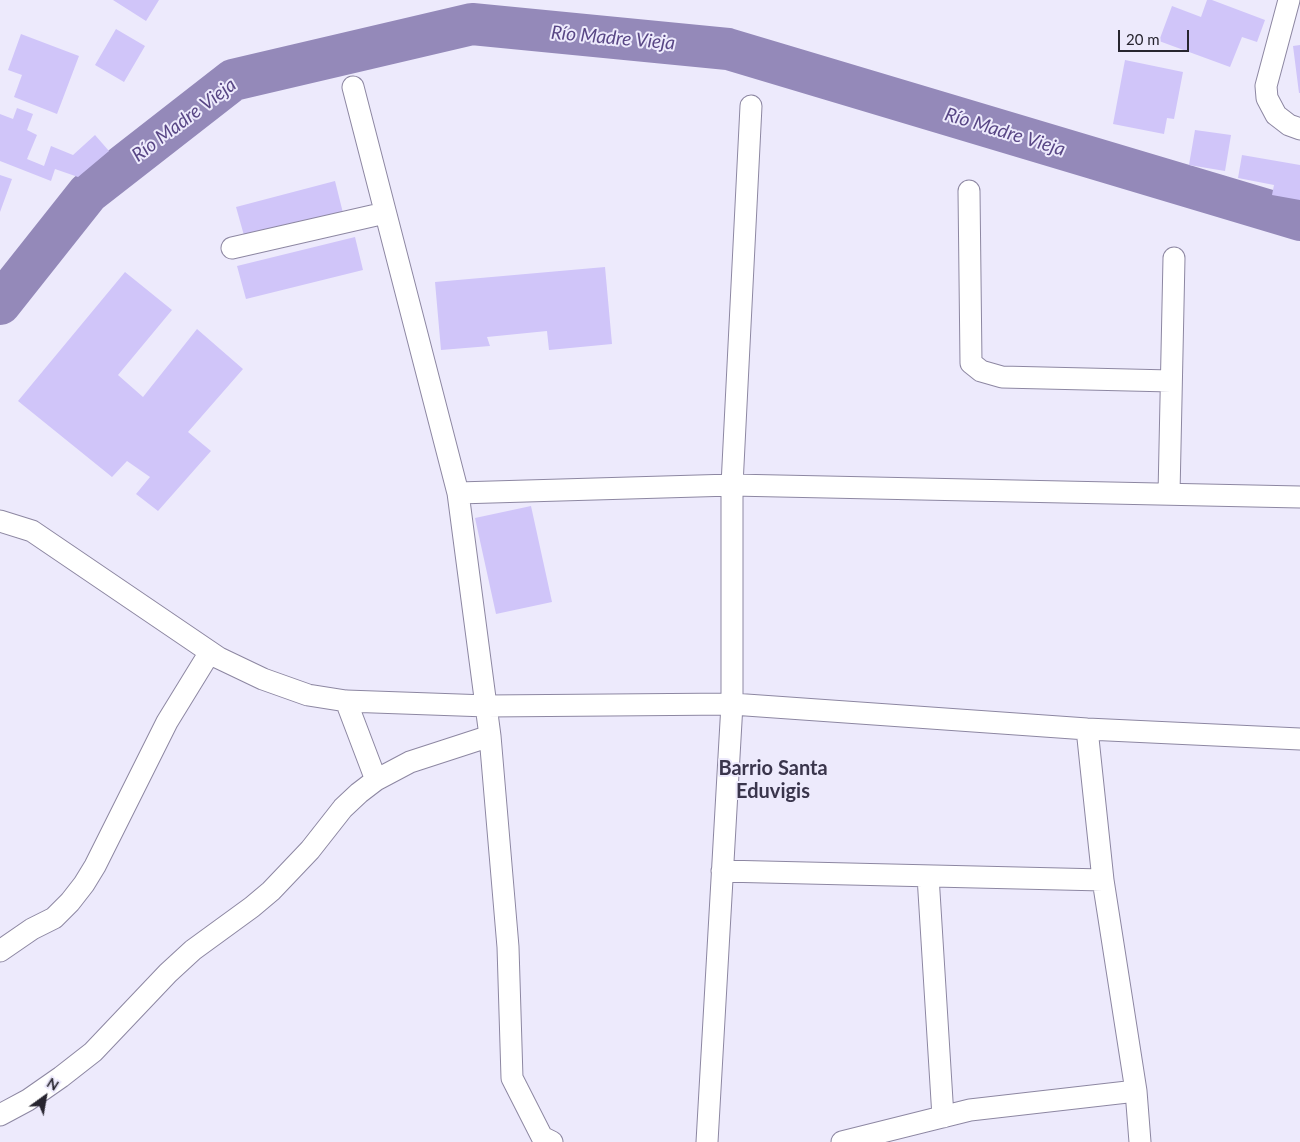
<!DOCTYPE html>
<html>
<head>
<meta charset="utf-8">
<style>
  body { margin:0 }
  #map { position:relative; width:1300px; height:1142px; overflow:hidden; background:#edeafc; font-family:Lato,sans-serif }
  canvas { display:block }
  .north { position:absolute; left:20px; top:1072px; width:50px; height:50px; -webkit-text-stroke:4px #edeafc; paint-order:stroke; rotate:32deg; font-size:14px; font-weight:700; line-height:20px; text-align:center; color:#27252f }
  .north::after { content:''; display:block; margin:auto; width:18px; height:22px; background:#27252f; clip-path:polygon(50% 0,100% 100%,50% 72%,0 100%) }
  .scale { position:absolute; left:1118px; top:30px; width:71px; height:22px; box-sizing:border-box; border:2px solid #27252f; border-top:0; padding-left:6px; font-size:15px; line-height:18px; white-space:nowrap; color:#27252f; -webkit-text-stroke:4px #edeafc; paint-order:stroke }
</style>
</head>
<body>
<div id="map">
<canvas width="1300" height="1142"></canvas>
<div class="north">N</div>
<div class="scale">20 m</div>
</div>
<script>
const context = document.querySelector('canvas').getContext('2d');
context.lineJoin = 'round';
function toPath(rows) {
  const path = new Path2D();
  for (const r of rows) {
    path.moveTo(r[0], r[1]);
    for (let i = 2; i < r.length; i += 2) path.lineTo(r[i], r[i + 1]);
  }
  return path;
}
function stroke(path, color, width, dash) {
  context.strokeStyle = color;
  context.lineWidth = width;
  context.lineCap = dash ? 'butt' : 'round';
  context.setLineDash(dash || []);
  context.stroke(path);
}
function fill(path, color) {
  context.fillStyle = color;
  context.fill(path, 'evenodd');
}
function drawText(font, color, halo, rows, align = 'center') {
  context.font = font + ' Lato,sans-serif';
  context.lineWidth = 4;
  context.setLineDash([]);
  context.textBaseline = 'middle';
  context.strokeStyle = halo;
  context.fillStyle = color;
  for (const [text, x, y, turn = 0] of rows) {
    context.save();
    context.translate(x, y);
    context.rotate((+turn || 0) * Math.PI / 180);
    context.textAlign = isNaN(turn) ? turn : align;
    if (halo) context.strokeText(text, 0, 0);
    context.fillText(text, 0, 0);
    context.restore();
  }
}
stroke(toPath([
  [0,304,88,193,233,80,472,24,728,49,1300,220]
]), '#9489b9', 42);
fill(toPath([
  [113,0,159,0,146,21],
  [1207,0,1212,0,1265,20,1257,42,1242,37,1230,67,1159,41,1172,6,1201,17],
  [116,29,145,46,124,82,95,65],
  [21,34,79,56,57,114,14,97,22,75,8,70],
  [1300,45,1300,93,1299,93,1293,46],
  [1125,60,1183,72,1174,119,1167,118,1164,134,1113,124],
  [17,108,33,114,27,130,37,135,27,159,44,166,51,146,73,155,95,135,109,151,78,177,55,169,51,181,0,161,0,114,13,119],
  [1195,130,1231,135,1225,171,1189,165],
  [1242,155,1300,165,1300,200,1272,195,1274,185,1238,178],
  [0,175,12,179,0,212],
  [335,181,343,213,245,239,236,207],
  [355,237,363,270,246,299,237,266],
  [605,267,612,344,549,350,547,331,487,337,490,346,441,350,435,282],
  [125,272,172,310,118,375,143,397,197,329,243,369,188,432,211,451,158,511,136,494,150,477,127,461,112,477,18,401],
  [531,506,552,602,496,614,475,518]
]), '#d0c5f9');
const street = toPath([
  [1289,0,1266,86,1267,98,1276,115,1289,125,1300,129],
  [353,87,458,493,490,736,508,947,512,1078,542,1137,552,1142],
  [969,191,971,363,981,371,1002,377,1171,381],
  [232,248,385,213],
  [458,493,732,485,1300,497],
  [1169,494,1174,258],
  [0,521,32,531,219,658,263,679,308,695,346,701,487,706,732,704,1087,729,1300,739],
  [346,701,376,780],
  [722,871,1103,880],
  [928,876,943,1117],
  [0,951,32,929,54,918,70,902,84,884,95,866,167,722,210,652],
  [1136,1091,1140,1142],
  [0,1115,28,1100,61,1077,93,1052,168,973,193,950,252,907,271,891,310,850,343,808,359,793,376,780,410,762,490,736],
  [707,1142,732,704,732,485,751,106],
  [842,1142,970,1110,1136,1091,1103,880,1087,729]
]);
stroke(street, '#8d87a2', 23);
stroke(street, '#fff', 21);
drawText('italic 19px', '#584685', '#edeafc', [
  ["Río Madre Vieja",613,38,5],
  ["Río Madre Vieja",184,120,-37],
  ["Río Madre Vieja",1005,132,17]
]);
drawText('bold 20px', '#3a354c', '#edeafc', [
  ["Barrio Santa",773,769],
  ["Eduvigis",773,792]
]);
</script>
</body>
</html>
